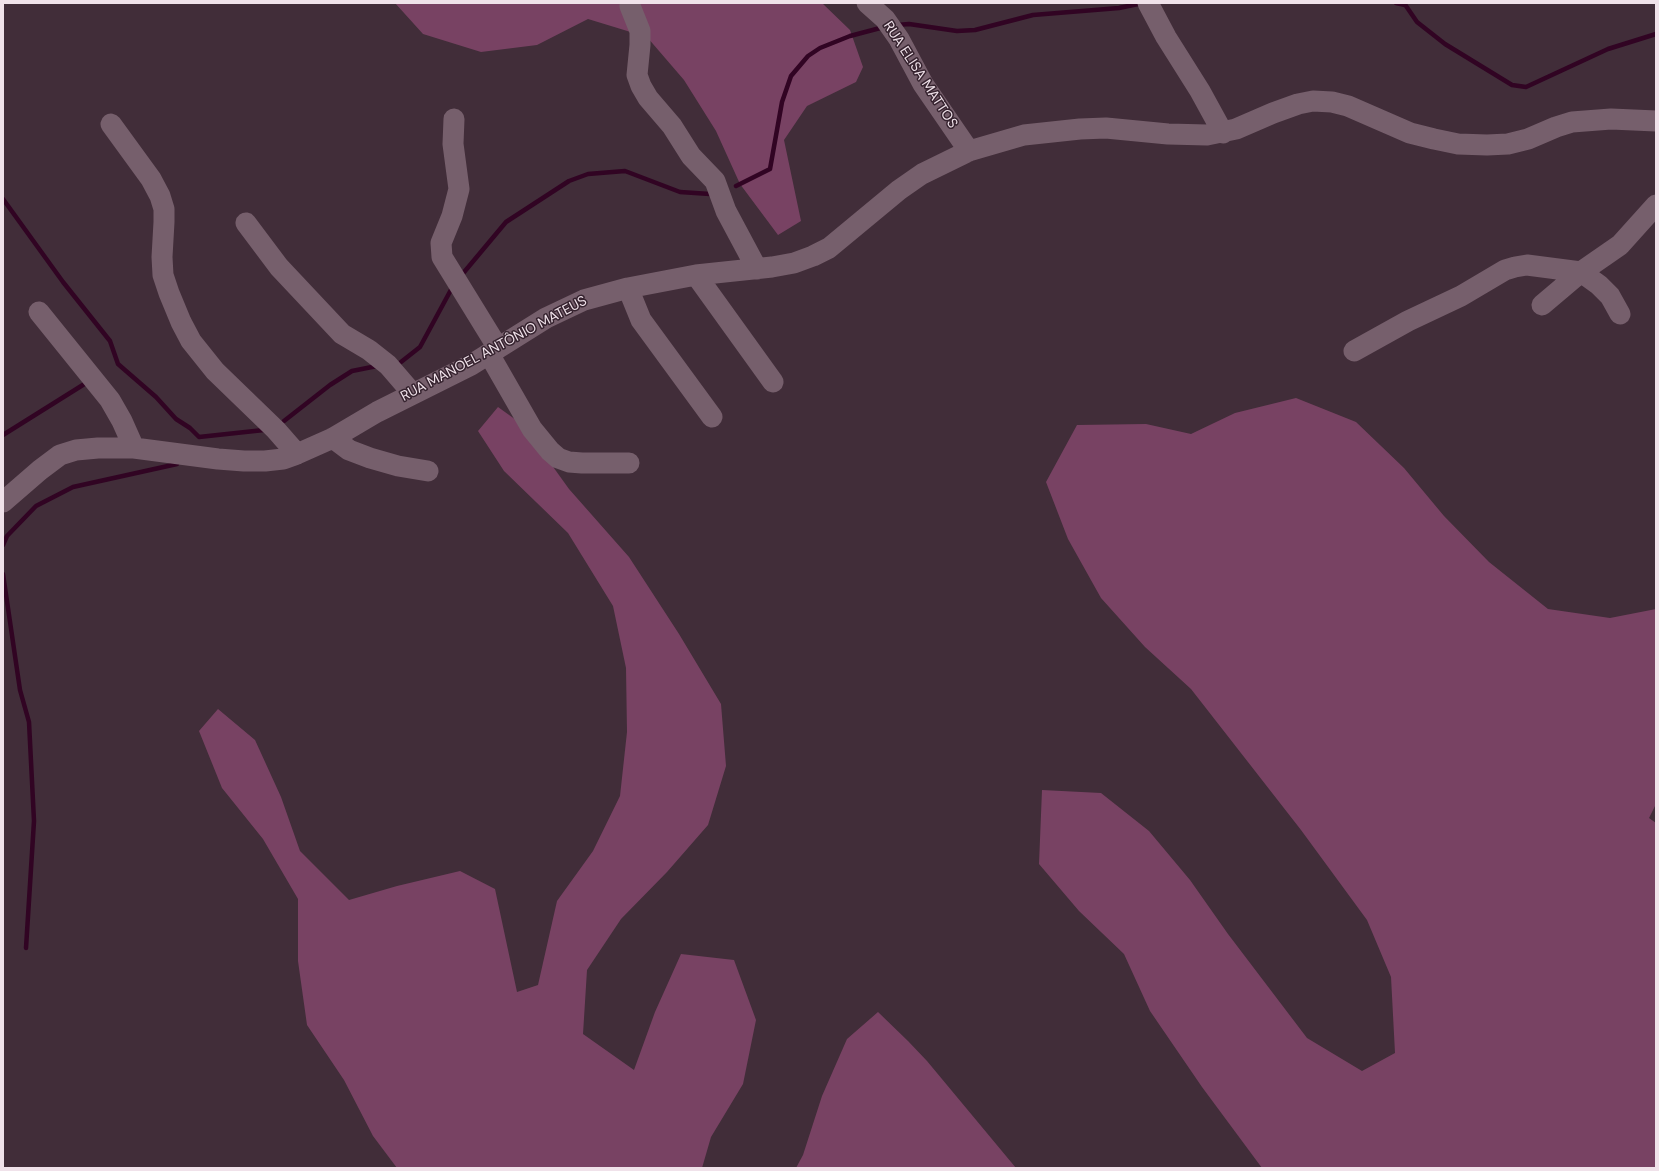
<!DOCTYPE html>
<html>
<head>
<meta charset="utf-8">
<style>
  body { margin:0 }
  #map { position:relative; width:1659px; height:1171px; overflow:hidden; background:#412d39; font-family:"DM Sans",sans-serif }
  canvas { display:block }
  .frame { position:absolute; inset:0; border:4px solid #f0e2ea; pointer-events:none }
</style>
</head>
<body>
<div id="map">
<canvas width="1659" height="1171"></canvas>
<div class="frame"></div>
</div>
<script>
const context = document.querySelector('canvas').getContext('2d');
context.lineJoin = 'round';
function fill(path, color) {
  context.fillStyle = color;
  context.fill(path, 'evenodd');
}
function toPath(rows) {
  const path = new Path2D();
  for (const r of rows) {
    path.moveTo(r[0], r[1]);
    for (let i = 2; i < r.length; i += 2) path.lineTo(r[i], r[i + 1]);
  }
  return path;
}
function stroke(path, color, width, dash) {
  context.strokeStyle = color;
  context.lineWidth = width;
  context.lineCap = dash ? 'butt' : 'round';
  context.setLineDash(dash || []);
  context.stroke(path);
}
function drawText(font, color, halo, rows, align = 'center') {
  context.font = font + ' "DM Sans",sans-serif';
  context.lineWidth = 3;
  context.setLineDash([]);
  context.textBaseline = 'middle';
  context.strokeStyle = halo;
  context.fillStyle = color;
  for (const [text, x, y, turn = 0] of rows) {
    context.save();
    context.translate(x, y);
    context.rotate((+turn || 0) * Math.PI / 180);
    context.textAlign = isNaN(turn) ? turn : align;
    if (halo) context.strokeText(text, 0, 0);
    context.fillText(text, 0, 0);
    context.restore();
  }
}
fill(toPath([
  [395,3,822,3,850,30,863,67,856,82,807,106,784,140,801,221,778,235,740,184,716,131,684,80,647,37,588,19,537,45,481,52,423,34],
  [1296,398,1356,422,1404,468,1444,516,1489,562,1548,609,1610,618,1656,609,1656,804,1649,818,1656,823,1656,1168,1262,1168,1202,1087,1150,1011,1124,954,1079,911,1039,864,1042,790,1101,793,1149,831,1190,880,1228,934,1307,1038,1362,1071,1395,1053,1391,977,1367,920,1301,830,1191,689,1145,647,1101,598,1068,539,1046,482,1077,425,1146,424,1191,434,1235,413],
  [498,407,523,425,569,489,629,557,679,634,721,704,726,766,708,825,667,872,621,919,587,970,583,1034,634,1070,655,1012,681,954,734,960,756,1020,743,1084,711,1137,702,1168,397,1168,373,1136,344,1080,307,1025,298,961,298,899,263,839,222,788,199,731,218,709,255,740,281,797,300,851,349,900,397,886,460,871,495,889,517,992,538,985,557,901,593,851,620,796,627,732,626,668,613,606,568,533,504,471,478,431],
  [878,1012,908,1041,927,1061,1016,1168,796,1168,803,1155,822,1096,847,1039]
]), '#784263');
stroke(toPath([
  [1396,3,1405,5],
  [1404,3,1417,22,1445,44,1512,85,1526,87,1608,49,1656,34],
  [897,25,909,24,957,31,975,30,1033,15,1119,8,1143,3],
  [736,186,770,169,782,102,791,76,808,56,820,48,850,36,884,27],
  [3,199,63,282,110,341,118,364,156,397,176,419,190,428,199,437,264,430],
  [460,277,506,222,569,181,588,174,625,171,680,192,710,194],
  [401,362,420,347,453,286],
  [284,421,330,385,352,371,377,366],
  [3,435,86,383],
  [3,545,7,536,36,506,73,487,177,464],
  [3,574,20,690,29,722,34,821,26,948]
]), '#310423', 4.5);
stroke(toPath([
  [867,3,885,19,899,39,923,84,969,151],
  [1148,3,1166,37,1200,91,1223,133],
  [630,6,640,31,640,45,637,75,641,86,648,98,672,126,691,156,715,181,726,211,757,269],
  [454,119,453,144,459,189,452,216,441,243,442,257,498,348],
  [111,124,151,179,160,196,164,209,164,222,162,257,163,275,169,293,181,322,191,341,215,371,276,430,297,454],
  [246,223,279,267,342,334,369,350,388,365,413,394],
  [696,275,773,382],
  [628,288,641,320,712,417],
  [1542,305,1581,272,1599,285,1610,296,1620,314],
  [39,312,110,400,122,421,134,448],
  [1354,351,1408,321,1461,296,1505,270,1515,267,1527,265,1581,272,1620,245,1656,205],
  [489,354,532,429,550,451,558,458,569,462,582,463,629,463],
  [333,438,349,450,370,458,398,466,428,471],
  [3,502,40,470,60,455,76,450,98,448,134,448,218,459,244,461,265,461,283,459,297,454,333,438,377,412,471,365,546,318,584,300,628,288,696,275,772,267,794,263,813,256,829,248,899,190,922,174,969,151,1024,135,1080,129,1106,128,1168,134,1207,135,1236,129,1273,113,1298,104,1313,101,1332,102,1348,106,1410,133,1434,139,1458,144,1487,145,1508,144,1528,139,1556,127,1572,122,1611,119,1656,121]
]), '#765f6c', 21);
drawText('14px', '#f0e2ea', '#36232f', [
  ["RUA ELISA MATTOS",920,75,57],
  ["RUA MANOEL ANTÔNIO MATEUS",494,349,-28]
]);
</script>
</body>
</html>
